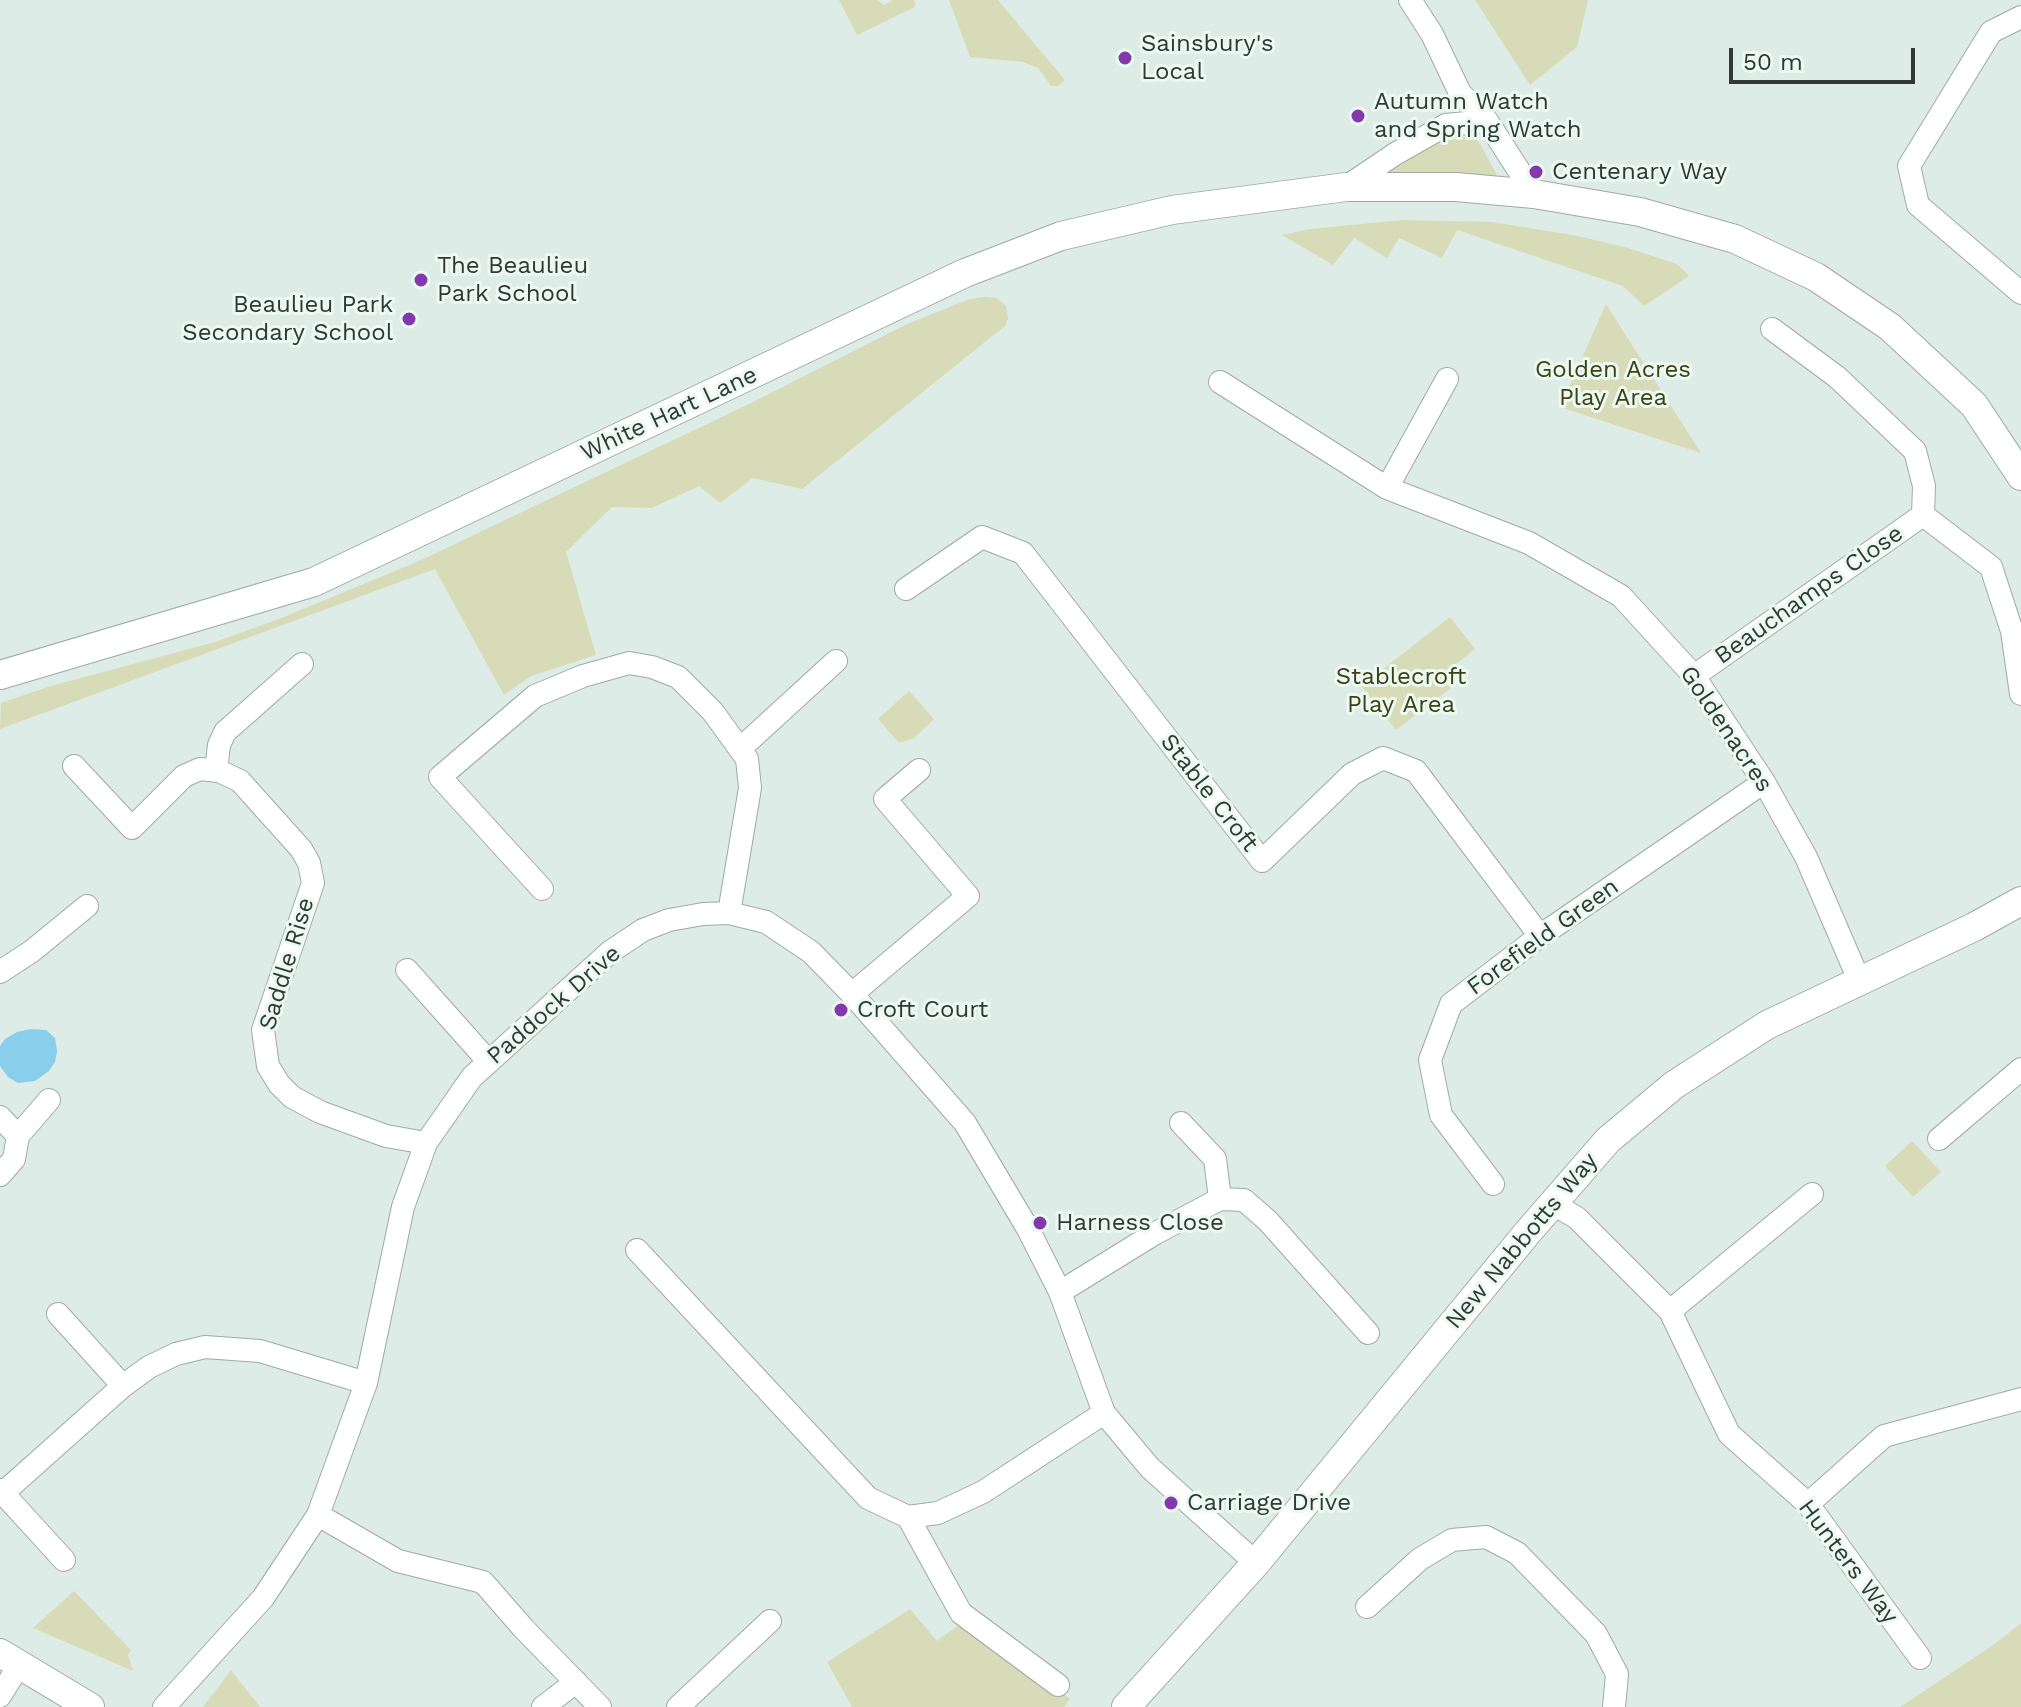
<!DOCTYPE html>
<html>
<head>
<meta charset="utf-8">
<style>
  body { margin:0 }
  #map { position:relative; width:2021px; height:1707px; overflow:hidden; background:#ddece6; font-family:"Work Sans",sans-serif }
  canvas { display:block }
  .scale { position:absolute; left:1729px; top:48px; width:186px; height:36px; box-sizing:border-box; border:4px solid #323835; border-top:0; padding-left:10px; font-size:24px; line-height:28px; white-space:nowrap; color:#323835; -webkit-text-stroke:6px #eafaf3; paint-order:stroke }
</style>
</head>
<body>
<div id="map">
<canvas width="2021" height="1707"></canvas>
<div class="scale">50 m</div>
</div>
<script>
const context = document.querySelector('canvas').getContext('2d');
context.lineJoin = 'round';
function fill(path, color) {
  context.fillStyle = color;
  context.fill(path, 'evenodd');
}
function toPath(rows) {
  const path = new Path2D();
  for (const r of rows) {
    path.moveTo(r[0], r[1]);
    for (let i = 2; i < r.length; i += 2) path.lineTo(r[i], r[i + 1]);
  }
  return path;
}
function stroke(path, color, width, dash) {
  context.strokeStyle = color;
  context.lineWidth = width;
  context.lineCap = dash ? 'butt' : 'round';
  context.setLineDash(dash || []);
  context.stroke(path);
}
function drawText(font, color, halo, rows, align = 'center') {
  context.font = font + ' "Work Sans",sans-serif';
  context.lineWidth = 6;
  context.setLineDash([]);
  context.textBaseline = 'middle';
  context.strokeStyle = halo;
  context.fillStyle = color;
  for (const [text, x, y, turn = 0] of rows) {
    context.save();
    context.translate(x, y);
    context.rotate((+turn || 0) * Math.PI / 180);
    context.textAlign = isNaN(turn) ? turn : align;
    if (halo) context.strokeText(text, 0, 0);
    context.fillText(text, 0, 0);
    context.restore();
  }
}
fill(toPath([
  [839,0,877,0,884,5,893,0,914,0,915,3,915,7,857,35],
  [949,0,998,0,1065,80,1058,86,1051,86,1038,68,1023,62,970,57],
  [1475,0,1587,0,1588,1,1577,47,1530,85],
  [1457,130,1473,136,1480,144,1503,186,1371,181],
  [1403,220,1492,222,1578,236,1628,248,1677,264,1689,276,1644,306,1623,286,1457,230,1442,258,1399,238,1387,258,1354,238,1333,265,1282,235,1310,229],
  [984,297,997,298,1006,306,1008,318,1005,326,802,489,753,478,720,503,699,486,652,508,612,507,566,552,596,655,531,676,504,695,435,569,0,729,1,703,51,686,215,642,279,619,419,561,745,406,907,324,970,299],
  [1606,304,1701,453,1560,407],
  [1450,617,1475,649,1442,675,1451,688,1396,730,1361,686],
  [909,691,934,719,914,738,899,743,878,719],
  [1912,1141,1941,1172,1913,1197,1885,1166],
  [74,1591,131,1650,128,1655,133,1671,33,1628],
  [910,1609,937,1641,963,1622,1070,1699,1064,1707,852,1707,827,1662],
  [2021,1623,2021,1707,1900,1707,1993,1645],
  [231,1670,260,1707,203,1707]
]), '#d8dbb7');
fill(toPath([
  [31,1029,46,1030,55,1038,57,1051,55,1062,49,1071,35,1081,18,1083,8,1077,0,1066,0,1046,5,1039,17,1032]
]), '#89ceea');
const minor = toPath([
  [1410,0,1432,34,1460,93,1487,121,1534,194],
  [2021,17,1991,32,1909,166,1918,205,2021,293],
  [1346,187,1395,154,1446,125,1487,121],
  [1220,382,1387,488,1529,543,1621,596,1694,676,1764,782,1806,857,1859,980],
  [1387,488,1447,379],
  [1923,515,1991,567,2012,631,2021,694],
  [906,589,982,537,1023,553,1262,861,1352,774,1383,758,1416,771,1540,936],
  [1694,676,1923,515,1924,486,1915,451,1837,377,1772,329],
  [741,748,836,661],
  [74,766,132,828,184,776,200,769,219,771,240,781,301,849,309,863,313,883,263,1030,268,1066,279,1084,292,1097,320,1112,386,1136,426,1143],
  [216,771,219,745,225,732,302,664],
  [542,889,440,777,535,696,583,676,629,663,652,667,678,677,713,712,747,759,750,788,729,913],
  [407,970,489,1062],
  [0,972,32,951,87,906],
  [852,994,968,896,885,799,919,770],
  [0,1117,18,1136,14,1159,0,1175],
  [1181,1123,1215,1159,1220,1199],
  [18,1136,49,1100],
  [1939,1139,2021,1069],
  [1493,1184,1441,1115,1430,1060,1451,1004,1540,936,1764,782],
  [1552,1203,1577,1218,1670,1311,1729,1434,1808,1504,1920,1658],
  [637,1250,868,1498,908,1517,938,1513,983,1492,1104,1413],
  [1060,1292,1154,1234,1220,1199,1244,1200,1268,1221,1368,1333],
  [1670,1311,1812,1194],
  [58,1314,123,1386],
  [0,1490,64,1560],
  [3,1493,123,1386,149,1367,176,1354,205,1347,260,1351,366,1383],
  [1808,1504,1884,1436,2021,1399],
  [318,1515,398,1561,483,1582,524,1629,600,1707],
  [908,1517,961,1613,1058,1685],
  [1367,1607,1420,1559,1452,1540,1486,1537,1517,1553,1596,1634,1617,1674,1614,1707],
  [0,1696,20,1664],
  [164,1707,263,1598,318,1515,366,1383,403,1207,426,1143,472,1077,610,952,643,930,669,920,703,914,729,913,766,922,811,952,852,994,965,1123,1028,1229,1060,1292,1104,1413,1150,1468,1256,1563],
  [543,1707,576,1682],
  [678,1707,770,1621]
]);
const tertiary = toPath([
  [0,675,314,582,965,273,1061,236,1172,210,1346,187,1456,187,1534,194,1640,212,1735,239,1816,277,1890,327,1974,405,2021,476],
  [0,1653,90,1707],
  [1126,1707,1256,1563,1528,1232,1608,1140,1674,1085,1767,1025,1974,927,2021,901]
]);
stroke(minor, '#9daba5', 24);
stroke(tertiary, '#9daba5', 30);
stroke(minor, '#fff', 22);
stroke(tertiary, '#fff', 28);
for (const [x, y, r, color] of [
  [1125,58,8,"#8339ab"],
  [1358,116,8,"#8339ab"],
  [1536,172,8,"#8339ab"],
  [421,280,8,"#8339ab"],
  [409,319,8,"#8339ab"],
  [841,1010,8,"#8339ab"],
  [1040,1223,8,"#8339ab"],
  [1171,1503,8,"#8339ab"]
]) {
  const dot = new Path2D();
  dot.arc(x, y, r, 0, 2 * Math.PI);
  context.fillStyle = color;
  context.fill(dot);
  stroke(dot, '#eafaf3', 3);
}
drawText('24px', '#323835', '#eafaf3', [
  ["Sainsbury's",1141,44],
  ["Local",1141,72],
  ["Autumn Watch",1374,102],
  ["and Spring Watch",1374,130],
  ["Centenary Way",1552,172],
  ["The Beaulieu",437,266],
  ["Park School",437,294],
  ["Beaulieu Park",393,305,"right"],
  ["Secondary School",393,333,"right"],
  ["Croft Court",857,1010],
  ["Harness Close",1056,1223],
  ["Carriage Drive",1187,1503]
], 'left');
drawText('24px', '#404113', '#eafaf3', [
  ["Golden Acres",1613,370],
  ["Play Area",1613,398],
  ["Stablecroft",1401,677],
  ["Play Area",1401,705]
]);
drawText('24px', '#323835', '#eafaf3', [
  ["White Hart Lane",669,414,-25],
  ["Beauchamps Close",1809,595,-35],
  ["Goldenacres",1726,729,56],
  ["Stable Croft",1209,793,52],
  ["Forefield Green",1543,937,-36],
  ["Saddle Rise",287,964,-73],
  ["Paddock Drive",554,1005,-41],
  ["New Nabbotts Way",1522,1241,-50],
  ["Hunters Way",1848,1562,53]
]);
</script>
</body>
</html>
